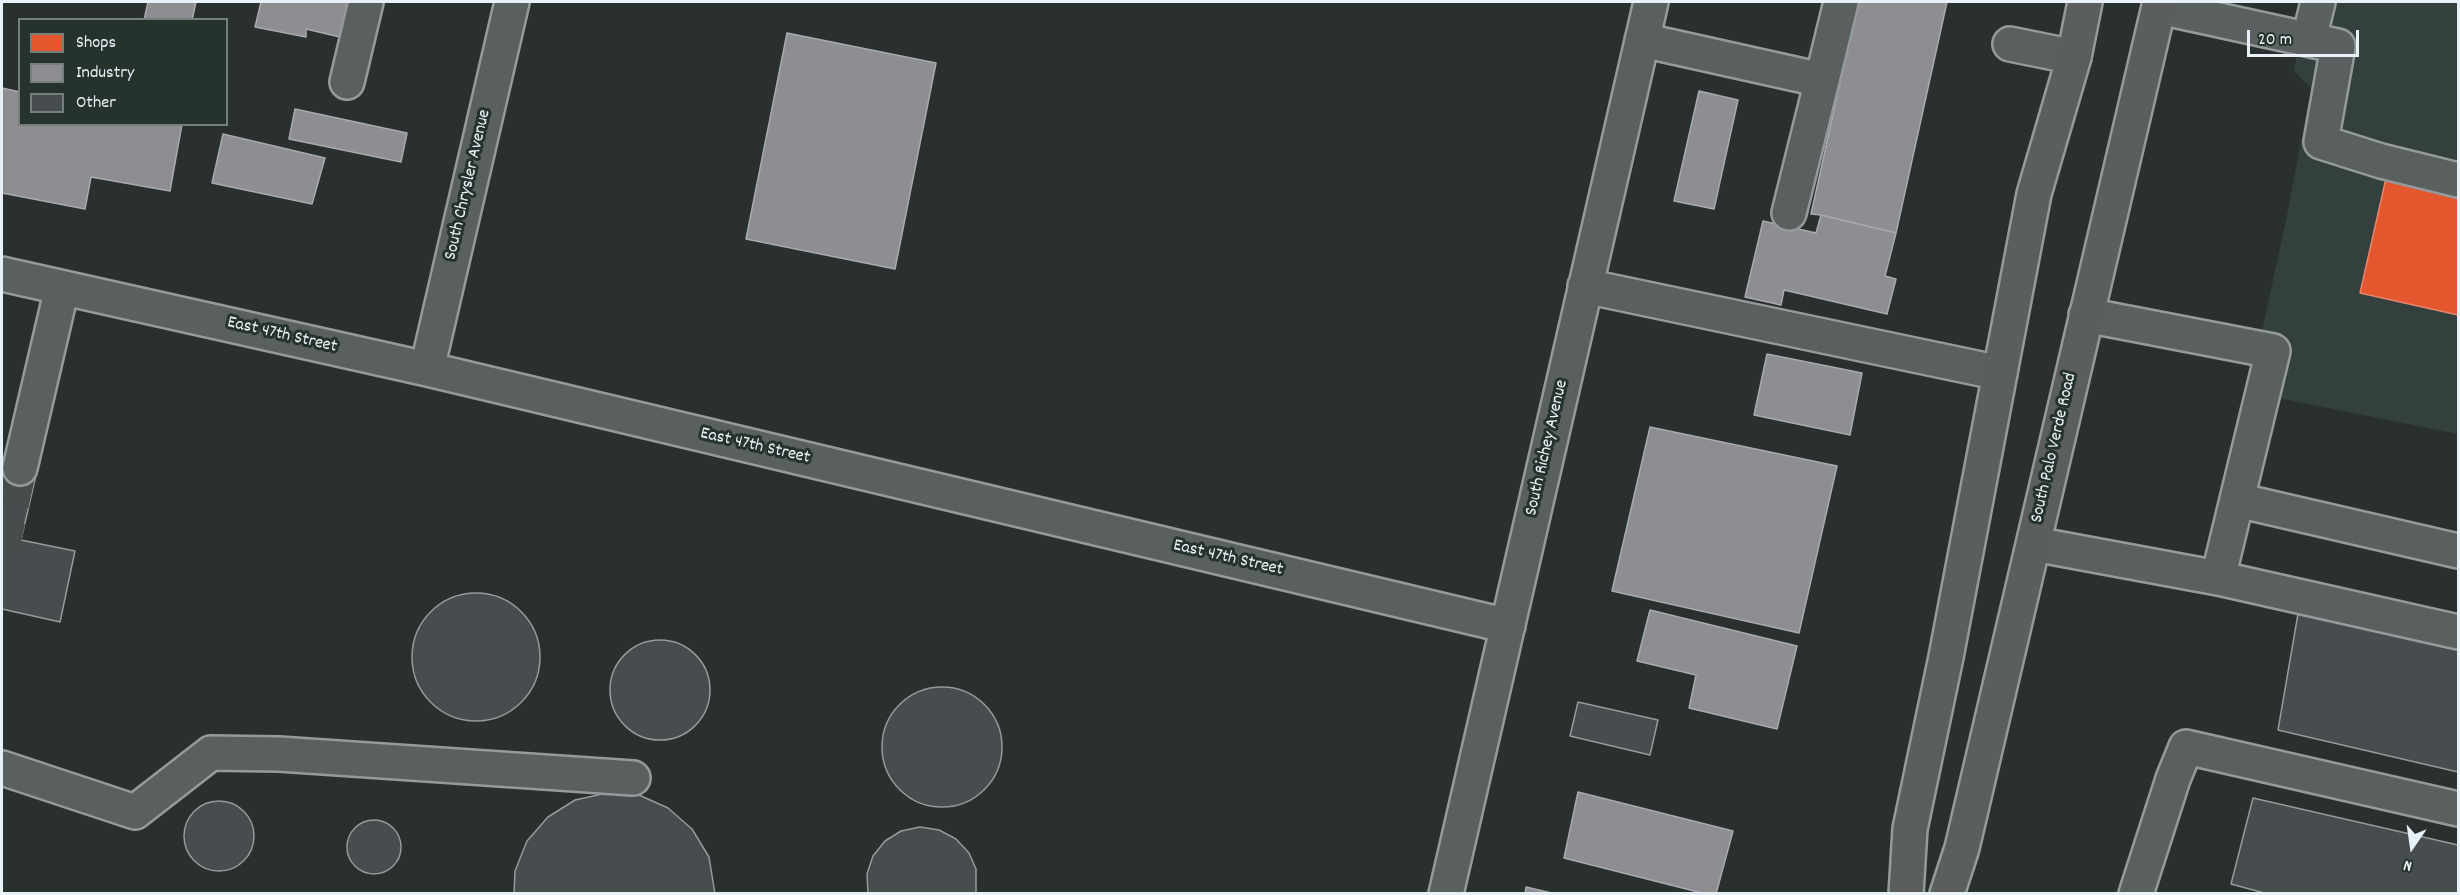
<!DOCTYPE html>
<html>
<head>
<meta charset="utf-8">
<style>
  body { margin:0 }
  #map { position:relative; width:2460px; height:895px; overflow:hidden; background:#29302d; font-family:Dekko,sans-serif }
  canvas { display:block }
  .frame { position:absolute; inset:0; border:3px solid #e8f1f8; pointer-events:none }
  .legend { position:absolute; left:18px; top:18px; width:210px; height:108px; box-sizing:border-box; background:#26332d; border:2px solid #747f7e; margin:0; padding:8px 10px; list-style:none; font-size:18px; color:#e8f1f8 }
  .legend li { display:flex; align-items:center; gap:12px; height:30px }
  .legend b { width:30px; border:2px solid #747f7e }
  .north { position:absolute; left:2382px; top:817px; width:60px; height:60px; -webkit-text-stroke:4px #26332d; paint-order:stroke; rotate:193deg; font-size:16px; font-weight:700; line-height:24px; text-align:center; color:#e8f1f8 }
  .north::after { content:''; display:block; margin:auto; width:21px; height:27px; background:#e8f1f8; clip-path:polygon(50% 0,100% 100%,50% 72%,0 100%) }
  .scale { position:absolute; left:2247px; top:30px; width:112px; height:27px; box-sizing:border-box; border:3px solid #e8f1f8; border-top:0; padding-left:8px; font-size:18px; line-height:21px; white-space:nowrap; color:#e8f1f8; -webkit-text-stroke:4px #26332d; paint-order:stroke }
</style>
</head>
<body>
<div id="map">
<canvas width="2460" height="895"></canvas>
<div class="frame"></div>
<ul class="legend">
<li><b style="height:16px;background:#e4572e"></b>Shops</li>
<li><b style="height:16px;background:#8d8d92"></b>Industry</li>
<li><b style="height:16px;background:#474d4e"></b>Other</li>
</ul>
<div class="north">N</div>
<div class="scale">20 m</div>
</div>
<script>
const context = document.querySelector('canvas').getContext('2d');
context.lineJoin = 'round';
function fill(path, color) {
  context.fillStyle = color;
  context.fill(path, 'evenodd');
}
function toPath(rows) {
  const path = new Path2D();
  for (const r of rows) {
    if (r.length === 3) {
      path.moveTo(r[0] + r[2], r[1]);
      path.arc(r[0], r[1], r[2], 0, 2 * Math.PI);
      continue;
    }
    path.moveTo(r[0], r[1]);
    for (let i = 2; i < r.length; i += 2) path.lineTo(r[i], r[i + 1]);
  }
  return path;
}
function stroke(path, color, width, dash) {
  context.strokeStyle = color;
  context.lineWidth = width;
  context.lineCap = dash ? 'butt' : 'round';
  context.setLineDash(dash || []);
  context.stroke(path);
}
function drawText(font, color, halo, rows, align = 'center') {
  context.font = font + ' Dekko,sans-serif';
  context.lineWidth = 6;
  context.setLineDash([]);
  context.textBaseline = 'middle';
  context.strokeStyle = halo;
  context.fillStyle = color;
  for (const [text, x, y, turn = 0] of rows) {
    context.save();
    context.translate(x, y);
    context.rotate((+turn || 0) * Math.PI / 180);
    context.textAlign = isNaN(turn) ? turn : align;
    if (halo) context.strokeText(text, 0, 0);
    context.fillText(text, 0, 0);
    context.restore();
  }
}
fill(toPath([
  [2305,2,2458,2,2458,434,2249,392,2287,215,2311,88,2294,71]
]), '#33403e');
const shops = toPath([
  [2387,174,2458,190,2458,315,2360,293,2387,174]
]);
fill(shops, '#e4572e');
stroke(shops, '#e5856b', 1.5);
const industry = toPath([
  [148,2,196,2,192,20,144,20,148,2],
  [261,2,351,2,344,38,306,29,306,37,255,27,261,2],
  [1858,2,1947,2,1896,233,1821,215,1811,214,1858,2],
  [787,33,936,63,895,269,746,239,787,33],
  [2,88,20,92,20,124,182,124,170,191,91,177,85,209,2,193,2,88],
  [1699,91,1738,100,1714,209,1674,201,1699,91],
  [295,109,407,133,401,162,289,139,295,109],
  [223,134,325,158,312,204,212,183,223,134],
  [1821,215,1896,233,1885,276,1896,279,1887,314,1784,290,1781,305,1745,297,1763,221,1816,233,1821,215],
  [1767,354,1862,373,1850,435,1754,415,1767,354],
  [1650,427,1837,466,1799,633,1612,591,1650,427],
  [1650,610,1797,646,1777,729,1689,708,1696,675,1637,661,1650,610],
  [1578,792,1733,831,1716,894,1706,894,1564,858,1578,792],
  [1526,887,1556,894,1525,894,1526,887]
]);
fill(industry, '#8d8d92');
stroke(industry, '#a8abb1', 1.5);
const building = toPath([
  [2,463,37,471,21,540,75,551,60,622,2,609,2,463],
  [476,657,64],
  [2299,608,2458,644,2458,772,2278,730,2299,608],
  [660,690,50],
  [942,747,60],
  [1578,702,1658,720,1650,755,1570,736,1578,702],
  [607,793,639,795,668,808,692,829,709,857,715,894,514,894,515,871,527,841,548,817,575,800,607,793],
  [2253,798,2458,845,2458,894,2268,894,2231,884,2253,798],
  [219,836,35],
  [374,847,27],
  [920,827,939,830,956,839,969,853,976,869,976,894,868,894,867,874,873,856,885,841,901,831,920,827]
]);
fill(building, '#474d4e');
stroke(building, '#959a9a', 1.5);
stroke(toPath([
  [2,553,20,468]
]), '#464d4b', 33, [33, 16]);
const minor = toPath([
  [2159,7,2338,46,2321,142,2381,161,2458,180],
  [2309,39,2318,2],
  [1642,40,1822,80,1789,213],
  [2010,44,2074,57],
  [1822,80,1841,2],
  [347,82,366,2],
  [2,274,427,369,1508,626],
  [1585,286,2000,373],
  [2086,315,2273,351,2218,578],
  [427,369,512,2],
  [20,468,62,288],
  [2237,500,2458,551],
  [2034,544,2218,578,2458,632],
  [2,768,135,812,211,753,279,754,633,778],
  [1446,894,1651,2],
  [2136,894,2173,779,2186,747,2458,809]
]);
const major = toPath([
  [1906,894,1910,829,1946,657,2034,194,2074,57,2085,2],
  [1947,894,1962,848,2160,2]
]);
stroke(minor, '#959a9a', 38);
stroke(major, '#959a9a', 38);
stroke(minor, '#5a6060', 33);
stroke(major, '#5a5e5c', 33);
drawText('18px', '#e8f1f8', '#26332d', [
  ["South Chrysler Avenue",469,185,-77],
  ["East 47th Street",282,336,13],
  ["East 47th Street",755,447,13],
  ["South Richey Avenue",1548,448,-77],
  ["South Palo Verde Road",2055,448,-77],
  ["East 47th Street",1228,559,13]
]);
</script>
</body>
</html>
